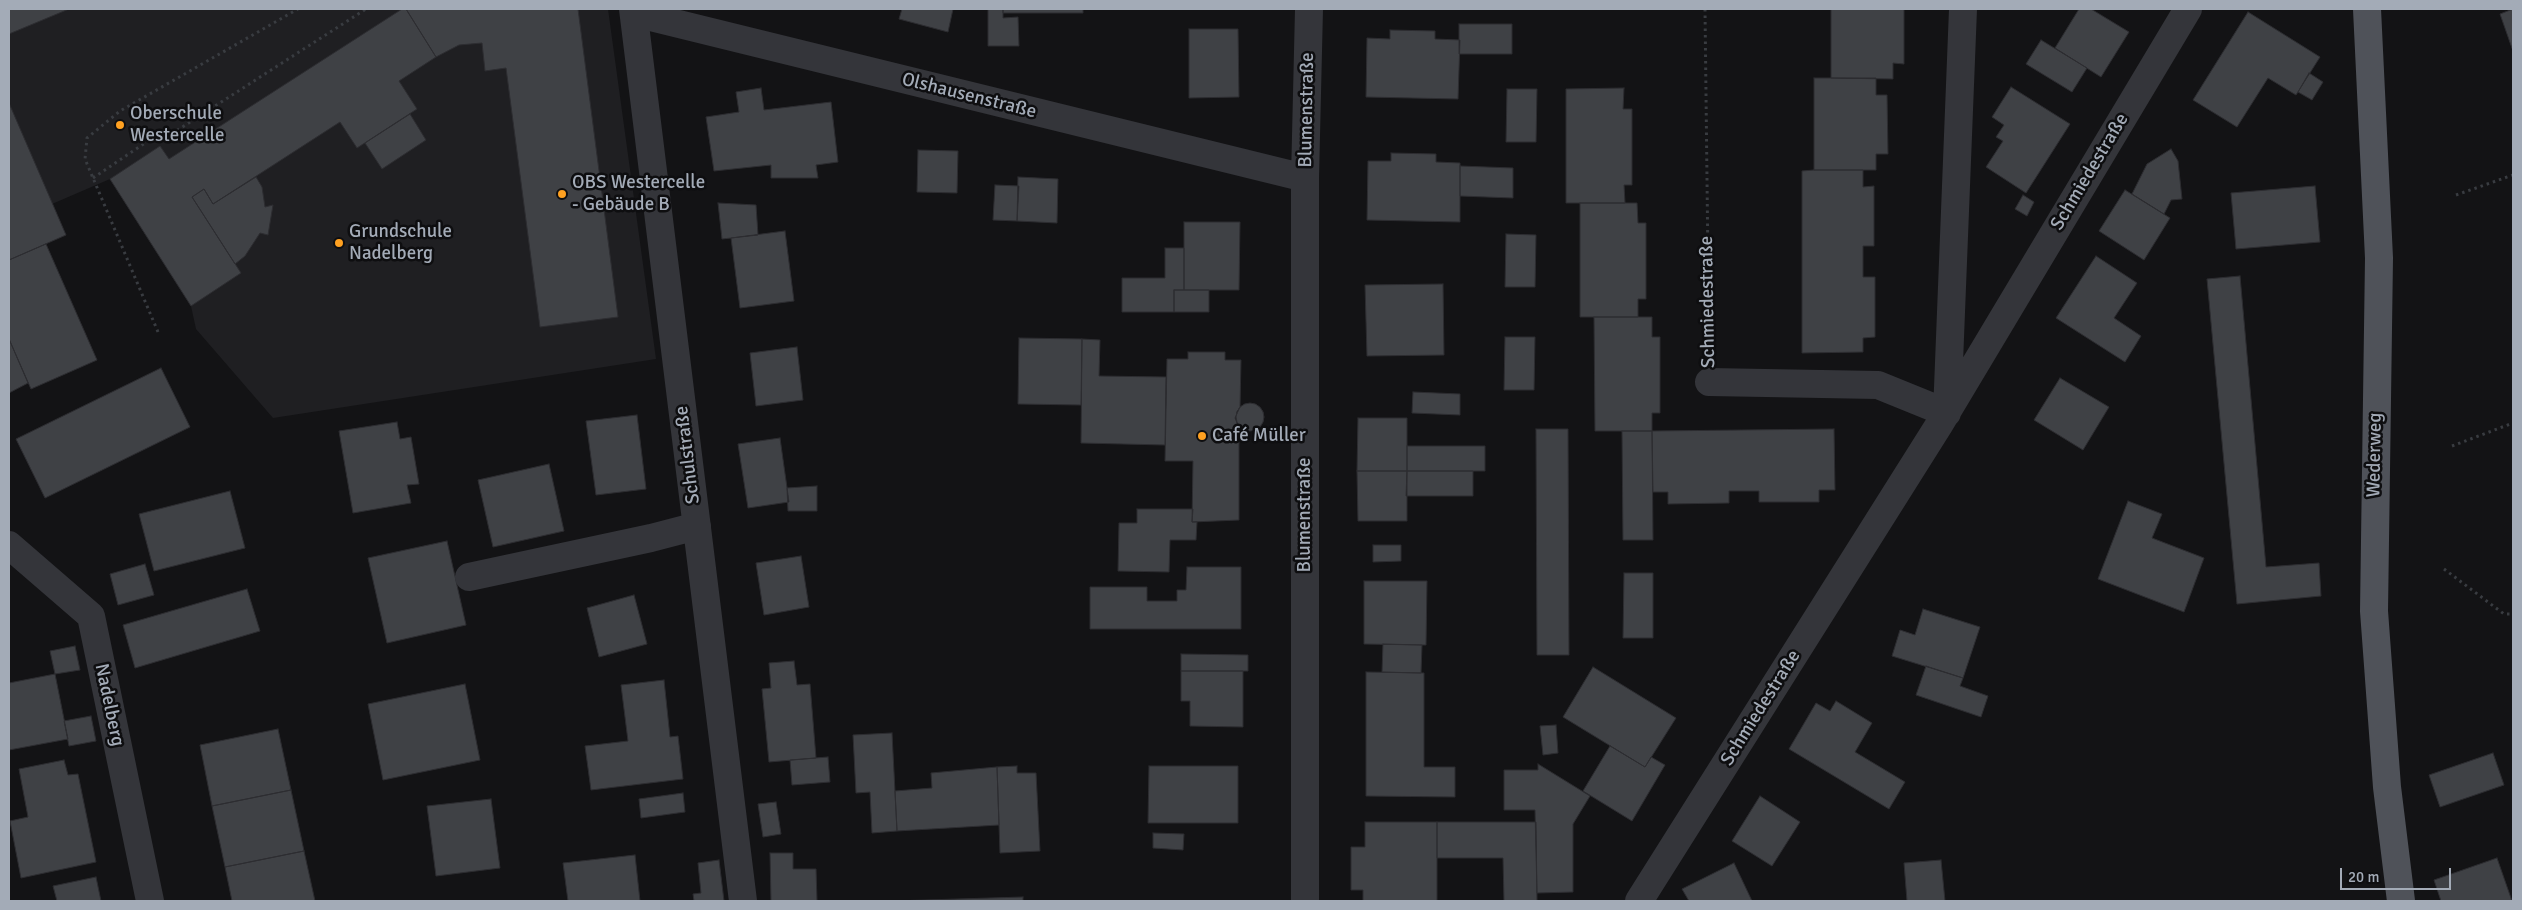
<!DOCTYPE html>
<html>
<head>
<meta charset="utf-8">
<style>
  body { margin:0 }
  #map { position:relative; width:2522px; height:910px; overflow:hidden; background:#131315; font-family:Signika,sans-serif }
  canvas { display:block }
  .frame { position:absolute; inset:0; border:10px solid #a3abb7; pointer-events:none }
  .scale { position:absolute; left:2340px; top:868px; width:111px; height:22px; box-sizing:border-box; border:2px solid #a3abb7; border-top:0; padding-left:6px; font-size:15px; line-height:18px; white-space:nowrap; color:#a3abb7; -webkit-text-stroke:4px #0e0e10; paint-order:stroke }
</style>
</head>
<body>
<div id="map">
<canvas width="2522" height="910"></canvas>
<div class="frame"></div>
<div class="scale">20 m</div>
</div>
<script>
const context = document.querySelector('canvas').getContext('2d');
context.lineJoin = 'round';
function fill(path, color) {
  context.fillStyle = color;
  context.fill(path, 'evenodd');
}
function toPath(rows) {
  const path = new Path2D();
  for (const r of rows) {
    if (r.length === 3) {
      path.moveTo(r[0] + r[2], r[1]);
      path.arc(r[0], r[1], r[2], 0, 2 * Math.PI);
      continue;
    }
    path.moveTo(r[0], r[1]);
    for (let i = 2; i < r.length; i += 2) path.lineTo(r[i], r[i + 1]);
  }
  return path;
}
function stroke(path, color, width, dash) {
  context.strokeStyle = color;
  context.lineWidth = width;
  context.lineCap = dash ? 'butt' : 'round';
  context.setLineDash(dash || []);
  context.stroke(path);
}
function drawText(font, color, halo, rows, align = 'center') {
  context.font = font + ' Signika,sans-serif';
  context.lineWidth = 5;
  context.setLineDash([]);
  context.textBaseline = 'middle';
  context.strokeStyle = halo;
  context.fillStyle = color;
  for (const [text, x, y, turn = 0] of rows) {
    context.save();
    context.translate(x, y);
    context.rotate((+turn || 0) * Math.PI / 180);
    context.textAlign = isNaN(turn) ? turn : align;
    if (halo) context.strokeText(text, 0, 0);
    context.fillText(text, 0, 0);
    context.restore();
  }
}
fill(toPath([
  [9,9,608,9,656,359,273,418,196,329,191,306,110,179,52,204,9,103]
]), '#1f1f22');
const building = toPath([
  [9,9,69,9,9,34,9,9],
  [402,9,406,9,436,57,399,81,417,109,357,148,340,122,213,204,204,189,192,197,241,273,191,306,110,179,160,146,169,159,402,9],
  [406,9,578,9,618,317,540,327,506,68,485,71,482,43,459,45,436,57,406,9],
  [902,9,953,9,948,32,899,19,902,9],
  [988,9,1003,9,1003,18,1018,17,1019,46,988,46,988,9],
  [1003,9,1083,9,1083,13,1003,13,1003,9],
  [1831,9,1904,9,1904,64,1893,63,1893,79,1831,78,1831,9],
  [2079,9,2091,9,2129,32,2101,77,2055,48,2079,9],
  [2513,9,2513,51,2500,14,2513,9],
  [2248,12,2320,57,2296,95,2268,78,2237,127,2193,100,2248,12],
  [1459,24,1512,24,1512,54,1459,54,1459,24],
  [1189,29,1238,29,1239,97,1189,98,1189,29],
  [1390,30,1435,31,1435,39,1460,40,1458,99,1366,97,1367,38,1390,39,1390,30],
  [2041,40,2087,68,2072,92,2026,64,2041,40],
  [2309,73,2323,82,2312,100,2298,92,2309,73],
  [1814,78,1876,78,1876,95,1887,95,1888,154,1876,154,1876,170,1814,170,1814,78],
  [2011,87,2070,124,2026,193,1986,167,2003,141,1996,137,2004,125,1992,117,2011,87],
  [761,88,764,110,831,102,838,162,816,165,818,178,771,178,771,165,714,171,706,117,739,112,736,92,761,88],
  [1624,88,1623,109,1632,109,1632,185,1624,185,1625,203,1566,203,1566,89,1624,88],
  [1507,89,1537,89,1536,142,1506,142,1507,89],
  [9,103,66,235,9,260,9,103],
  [410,114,426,140,382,169,365,143,410,114],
  [2171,149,2178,161,2182,199,2171,200,2164,214,2132,194,2147,164,2171,149],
  [918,150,958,151,957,193,917,192,918,150],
  [1391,153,1436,154,1436,162,1460,163,1460,222,1367,220,1368,161,1391,161,1391,153],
  [1460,166,1513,168,1513,198,1460,196,1460,166],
  [1814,170,1863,170,1863,187,1874,186,1874,246,1863,246,1863,277,1875,277,1875,337,1863,338,1863,352,1802,353,1802,171,1814,170],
  [256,177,262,187,265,207,273,205,268,235,260,233,245,256,235,264,192,197,204,189,213,204,256,177],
  [1018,177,1058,179,1057,223,1017,221,1018,177],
  [995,185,1019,186,1017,221,993,220,995,185],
  [2315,186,2320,242,2236,249,2231,193,2315,186],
  [2125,190,2170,218,2144,260,2099,231,2125,190],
  [2023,195,2034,202,2027,216,2015,209,2023,195],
  [718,203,756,205,758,235,722,239,718,203],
  [1580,203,1637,203,1638,223,1646,223,1646,299,1638,299,1638,317,1580,317,1580,203],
  [1184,222,1240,222,1239,290,1184,290,1184,222],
  [785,231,794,301,740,308,731,238,785,231],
  [1506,234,1536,235,1535,287,1505,287,1506,234],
  [46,244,97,360,31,389,9,339,9,260,46,244],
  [1165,248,1184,248,1184,290,1174,290,1174,312,1122,312,1122,278,1165,278,1165,248],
  [2096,256,2137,283,2114,318,2141,336,2125,362,2056,318,2096,256],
  [2240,276,2266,567,2319,563,2321,596,2237,604,2207,279,2240,276],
  [1443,284,1444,355,1367,356,1365,285,1443,284],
  [1174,290,1209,290,1209,312,1174,312,1174,290],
  [1594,317,1652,317,1652,337,1660,337,1660,413,1652,413,1652,431,1595,431,1594,317],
  [1505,337,1535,337,1534,390,1504,390,1505,337],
  [1019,338,1082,339,1081,405,1018,404,1019,338],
  [9,339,28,383,9,393,9,339],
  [1082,339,1100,340,1099,376,1166,377,1165,445,1081,443,1082,339],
  [797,347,803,400,756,406,750,353,797,347],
  [1188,352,1225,352,1225,360,1241,360,1240,407,1235,418,1239,428,1239,520,1192,522,1193,461,1165,461,1167,359,1188,359,1188,352],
  [161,368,190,427,45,498,16,439,161,368],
  [2060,378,2109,407,2083,450,2034,420,2060,378],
  [1413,392,1460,394,1460,415,1412,413,1413,392],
  [1250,417,14],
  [637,415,646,489,596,495,586,421,637,415],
  [1358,418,1407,418,1407,471,1357,471,1358,418],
  [397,422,400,439,411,437,419,484,407,485,411,503,353,513,339,431,397,422],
  [1536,429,1568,429,1569,655,1537,655,1536,429],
  [1834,429,1835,490,1819,490,1819,502,1759,502,1759,491,1729,491,1729,503,1668,504,1668,492,1653,492,1652,431,1834,429],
  [1622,431,1652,431,1653,540,1623,540,1622,431],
  [780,438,789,502,748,508,738,444,780,438],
  [1407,446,1485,446,1485,471,1407,471,1407,446],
  [549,464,564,531,493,547,478,480,549,464],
  [1357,471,1407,471,1407,521,1358,521,1357,471],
  [1407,471,1473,471,1473,496,1406,496,1407,471],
  [817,486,817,511,788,511,787,488,817,486],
  [230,491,245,548,154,571,139,514,230,491],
  [2128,501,2162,514,2152,538,2204,558,2184,612,2098,579,2128,501],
  [1137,509,1193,509,1192,522,1197,522,1196,540,1170,540,1169,572,1118,571,1119,523,1137,523,1137,509],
  [447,541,466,625,387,643,368,558,447,541],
  [1373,545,1401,545,1401,561,1373,562,1373,545],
  [801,556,809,607,764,615,756,563,801,556],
  [145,564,154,595,118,605,110,574,145,564],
  [1187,567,1241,567,1241,629,1090,629,1090,587,1147,587,1147,601,1177,601,1177,590,1186,590,1187,567],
  [1624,573,1653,573,1653,638,1623,638,1624,573],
  [1364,581,1427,581,1426,645,1364,644,1364,581],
  [247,589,260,631,135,668,123,625,247,589],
  [634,595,647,644,599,657,587,608,634,595],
  [1923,609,1980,627,1963,678,1892,656,1900,630,1915,635,1923,609],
  [1383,644,1422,645,1421,673,1382,672,1383,644],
  [75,646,80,670,55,674,50,651,75,646],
  [1181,654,1248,655,1248,671,1181,671,1181,654],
  [794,661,797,685,810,684,816,758,769,762,762,689,771,688,769,663,794,661],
  [1926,666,1963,678,1960,686,1988,696,1981,717,1916,695,1926,666],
  [1593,667,1676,718,1645,767,1563,717,1593,667],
  [1181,671,1243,671,1243,727,1190,726,1190,701,1181,701,1181,671],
  [1366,672,1424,673,1424,767,1455,767,1455,797,1366,796,1366,672],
  [55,674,68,739,9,750,9,683,55,674],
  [664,680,670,737,678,736,683,779,591,790,585,746,628,741,621,685,664,680],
  [465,684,480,760,383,780,368,704,465,684],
  [1836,701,1872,723,1855,752,1905,782,1889,809,1789,749,1816,703,1830,711,1836,701],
  [91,716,96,741,69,746,64,721,91,716],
  [1556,725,1558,753,1543,755,1540,726,1556,725],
  [278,729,291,790,212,806,200,745,278,729],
  [892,733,897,831,872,833,870,792,856,793,853,735,892,733],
  [1610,746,1645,767,1651,757,1665,765,1632,821,1583,791,1610,746],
  [2493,753,2504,785,2440,807,2429,775,2493,753],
  [828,757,830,782,792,785,790,760,828,757],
  [64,760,68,775,78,774,96,862,21,878,10,821,28,817,19,769,64,760],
  [1538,764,1590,796,1573,824,1573,892,1537,893,1535,810,1504,810,1504,770,1538,770,1538,764],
  [1017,766,1017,773,1036,773,1040,851,1000,853,997,767,1017,766],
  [1149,766,1238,766,1238,823,1148,823,1149,766],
  [997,767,999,825,897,831,895,791,932,788,931,773,997,767],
  [291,790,304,851,225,867,212,806,291,790],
  [683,793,685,812,641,818,639,799,683,793],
  [1760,796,1800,822,1772,866,1732,841,1760,796],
  [491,799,500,868,436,876,427,806,491,799],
  [776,802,781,834,763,837,758,804,776,802],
  [1365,822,1437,822,1437,901,1363,901,1363,890,1351,890,1351,847,1365,847,1365,822],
  [1437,822,1536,822,1537,901,1504,901,1503,858,1437,858,1437,822],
  [1153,833,1184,834,1183,850,1153,848,1153,833],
  [304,851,315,901,232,901,225,867,304,851],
  [770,853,793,853,793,869,816,869,817,901,771,901,770,853],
  [635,855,640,901,568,901,563,863,635,855],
  [2497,858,2512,901,2441,901,2434,880,2497,858],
  [719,860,724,901,694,901,693,894,701,893,698,863,719,860],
  [1941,860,1945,901,1907,901,1904,863,1941,860],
  [1734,863,1752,901,1689,901,1682,889,1734,863],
  [96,877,101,901,57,901,53,886,96,877],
  [1023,897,1023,901,892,901,1023,897]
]);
fill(building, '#3f4145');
stroke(building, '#2d2d31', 1);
stroke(toPath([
  [1705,9,1709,349],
  [93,178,151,139,173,133,366,9],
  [2456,195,2513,175],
  [158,332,85,159,87,138,120,111,298,9],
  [2452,446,2513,423],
  [2444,569,2504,614,2513,614]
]), '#393c41', 3, [2.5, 4]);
stroke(toPath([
  [633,9,743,901],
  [634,13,1305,178],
  [1709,382,1878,385,1947,413,1963,9],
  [9,545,91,616,150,901],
  [469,577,651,538,697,526],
  [1305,901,1305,178,1309,9],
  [1639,901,1939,425,2188,9]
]), '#34353a', 28);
stroke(toPath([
  [2367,9,2379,258,2374,611,2387,787,2401,901]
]), '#4f5259', 28);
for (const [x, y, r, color] of [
  [120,125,5,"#ffa121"],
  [562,194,5,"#ffa121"],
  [339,243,5,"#ffa121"],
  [1202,436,5,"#ffa121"]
]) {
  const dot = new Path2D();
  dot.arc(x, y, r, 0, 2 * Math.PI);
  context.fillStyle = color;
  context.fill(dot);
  stroke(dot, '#0e0e10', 2);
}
drawText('19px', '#a3abb7', '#0e0e10', [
  ["Olshausenstraße",969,96,14],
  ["Blumenstraße",1307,110,-89],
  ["Schmiedestraße",2090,172,-59],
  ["Schmiedestraße",1708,302,-91],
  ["Schulstraße",688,455,-97],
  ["Wederweg",2375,455,-89],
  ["Blumenstraße",1305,515,-90],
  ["Nadelberg",109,705,78],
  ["Schmiedestraße",1761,708,-58]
]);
drawText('19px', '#a3abb7', '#0e0e10', [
  ["Oberschule",130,114],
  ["Westercelle",130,136],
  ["OBS Westercelle",572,183],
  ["- Gebäude B",572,205],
  ["Grundschule",349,232],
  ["Nadelberg",349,254],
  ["Café Müller",1212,436]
], 'left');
</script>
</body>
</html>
